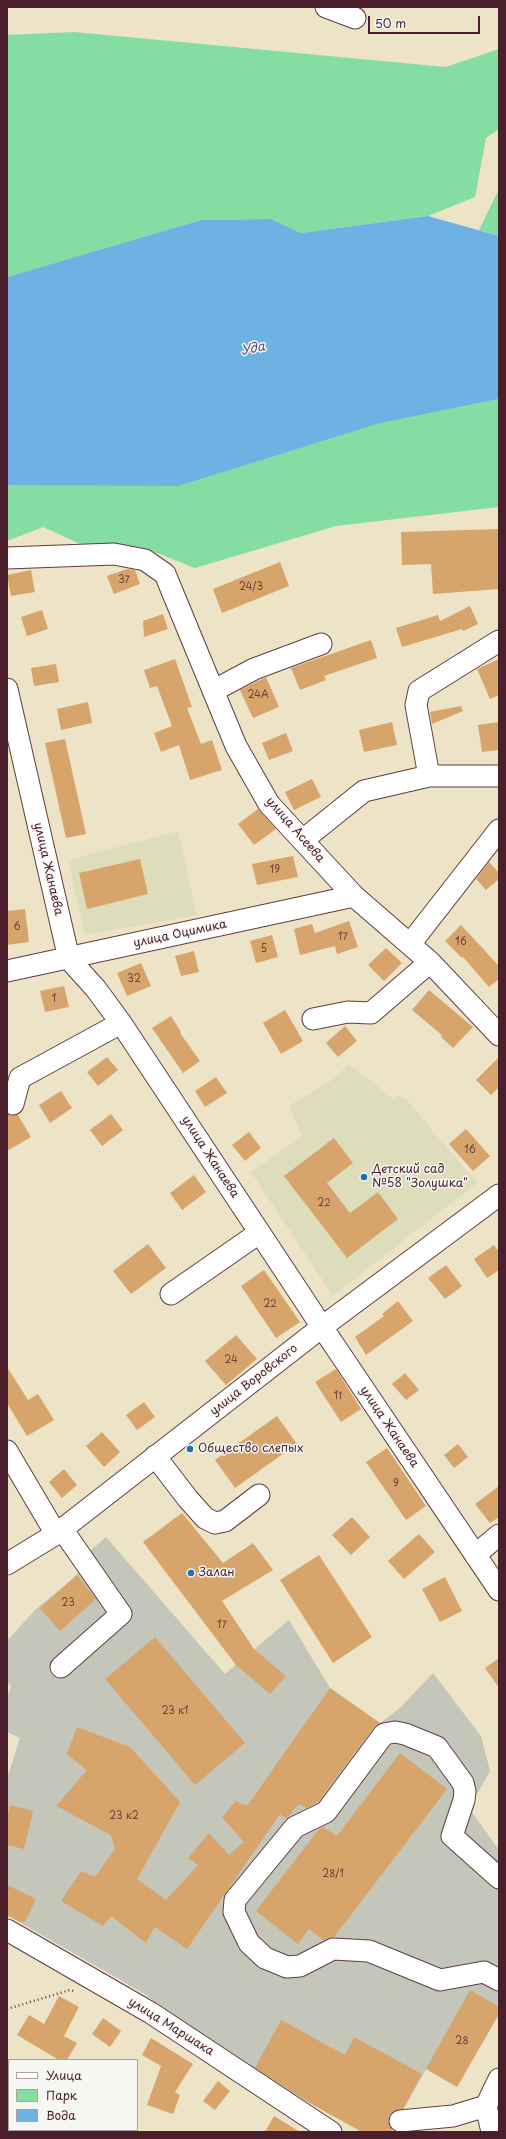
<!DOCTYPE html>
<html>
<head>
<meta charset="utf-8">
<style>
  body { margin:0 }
  #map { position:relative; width:506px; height:2139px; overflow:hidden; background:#ede3c6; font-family:"Playpen Sans",sans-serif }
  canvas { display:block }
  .frame { position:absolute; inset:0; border:8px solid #4a1f2b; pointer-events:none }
  .legend { position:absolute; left:8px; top:2059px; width:130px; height:72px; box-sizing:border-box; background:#f6f6f2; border:1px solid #b1a0a2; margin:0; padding:5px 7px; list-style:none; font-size:12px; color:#4a1f2b }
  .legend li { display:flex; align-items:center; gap:8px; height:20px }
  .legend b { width:20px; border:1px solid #b1a0a2 }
  .scale { position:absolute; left:368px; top:16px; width:112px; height:18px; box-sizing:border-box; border:2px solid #4a1f2b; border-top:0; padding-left:5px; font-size:12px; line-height:14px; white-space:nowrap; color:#4a1f2b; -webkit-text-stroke:3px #f6f6f2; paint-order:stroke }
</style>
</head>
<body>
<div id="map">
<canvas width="506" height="2139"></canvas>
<div class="frame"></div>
<ul class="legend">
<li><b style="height:5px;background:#fff"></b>Улица</li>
<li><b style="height:11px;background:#84dda3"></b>Парк</li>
<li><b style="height:11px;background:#6db2e3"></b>Вода</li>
</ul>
<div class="scale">50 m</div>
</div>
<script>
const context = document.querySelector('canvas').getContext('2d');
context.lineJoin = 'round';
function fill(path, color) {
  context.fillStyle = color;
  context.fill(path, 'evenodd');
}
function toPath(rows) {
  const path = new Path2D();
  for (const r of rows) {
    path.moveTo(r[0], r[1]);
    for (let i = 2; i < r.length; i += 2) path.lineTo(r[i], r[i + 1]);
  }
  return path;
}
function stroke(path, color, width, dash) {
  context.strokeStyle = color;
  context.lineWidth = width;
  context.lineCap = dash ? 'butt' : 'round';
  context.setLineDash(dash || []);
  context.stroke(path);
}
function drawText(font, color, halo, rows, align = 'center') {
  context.font = font + ' "Playpen Sans",sans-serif';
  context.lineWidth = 3;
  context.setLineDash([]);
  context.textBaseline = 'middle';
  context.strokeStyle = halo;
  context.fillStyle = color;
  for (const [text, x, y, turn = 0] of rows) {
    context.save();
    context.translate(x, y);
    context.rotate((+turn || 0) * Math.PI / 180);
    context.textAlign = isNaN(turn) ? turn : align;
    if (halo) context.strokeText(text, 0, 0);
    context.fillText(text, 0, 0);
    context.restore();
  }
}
fill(toPath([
  [178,831,197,915,85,935,68,860],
  [349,1064,395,1100,398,1095,406,1099,477,1183,333,1296,251,1172,302,1136,289,1106,335,1078]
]), '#deddbb');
fill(toPath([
  [106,1537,225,1674,289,1620,330,1688,380,1723,400,1708,433,1673,481,1736,490,1771,469,1808,499,1850,499,2014,457,2087,426,2069,391,2132,362,2132,253,2072,143,1993,7,1915,7,1779,20,1738,7,1732,7,1698,11,1686,7,1681,7,1641,35,1610,77,1575,82,1558]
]), '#c3c6b9');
fill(toPath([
  [74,32,446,67,499,49,499,129,486,138,475,197,428,216,301,233,271,219,201,220,7,277,7,35],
  [499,189,499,236,479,230],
  [499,399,499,507,336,526,195,568,152,551,87,547,43,527,7,541,7,485,65,484]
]), '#84dda3');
fill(toPath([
  [428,216,499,236,499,399,380,423,178,486,7,485,7,277,201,220,271,219,301,233]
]), '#6db2e3');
fill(toPath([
  [499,529,499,589,433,594,431,564,402,565,401,532],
  [280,562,289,586,222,613,213,589],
  [127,569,135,570,140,584,114,594,107,576],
  [31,570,35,592,11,596,7,575],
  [470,606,478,624,463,631,462,629,402,647,396,628,438,615,440,621],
  [42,610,48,629,27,636,21,617],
  [163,614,168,629,144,637,143,621],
  [371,640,377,658,324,676,326,680,300,690,291,668],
  [175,659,192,707,187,708,201,744,212,740,222,770,190,780,179,745,161,752,154,733,172,726,157,686,150,688,144,670],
  [499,659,499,695,490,699,477,669],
  [56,664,59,682,34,686,31,668],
  [266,677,279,707,253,718,240,690],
  [88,702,92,723,61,730,57,709],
  [461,706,463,711,432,724,430,712],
  [392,722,397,745,364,752,359,730],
  [499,722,499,750,482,752,478,725],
  [286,733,293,751,269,760,262,743],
  [65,739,86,834,66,838,45,743],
  [312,779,321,797,294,810,285,792],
  [258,809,276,829,254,845,238,824],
  [293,856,298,877,257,885,252,864],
  [140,859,148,894,87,909,79,873],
  [489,862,499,873,499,879,486,890,476,879],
  [25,909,29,942,7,945,7,911],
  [349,921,358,947,337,954,335,946,300,955,294,929,312,924,315,933],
  [461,925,499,966,499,979,489,987,463,957,462,958,445,941],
  [272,935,278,957,256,963,250,941],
  [386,948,402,963,384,981,368,965],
  [194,951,199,972,181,976,175,956],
  [141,963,151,986,127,996,117,973],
  [64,986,69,1007,45,1012,40,991],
  [429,990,473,1027,453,1048,441,1037,442,1035,412,1010],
  [285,1010,303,1041,281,1054,263,1023],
  [171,1016,181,1032,180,1033,200,1061,183,1073,152,1028],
  [345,1026,357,1041,338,1057,326,1043],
  [107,1057,118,1070,98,1086,87,1072],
  [499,1057,499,1087,491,1095,476,1080],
  [216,1077,227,1093,205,1107,195,1091],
  [61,1091,72,1108,50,1123,39,1105],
  [7,1114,18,1115,31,1137,7,1151],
  [111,1114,123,1130,102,1146,90,1130],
  [466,1129,490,1156,473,1171,449,1144],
  [249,1132,261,1148,245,1161,232,1145],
  [334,1138,353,1163,327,1183,350,1213,378,1192,398,1219,347,1258,284,1176],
  [194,1175,206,1192,182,1210,170,1193],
  [148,1244,166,1268,131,1294,113,1271],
  [494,1245,499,1252,499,1270,487,1278,474,1259],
  [446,1265,462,1286,445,1299,428,1278],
  [264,1270,300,1322,276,1338,241,1286],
  [398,1301,413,1321,366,1355,355,1337,384,1316,382,1314],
  [236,1335,257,1359,226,1385,205,1361],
  [7,1367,28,1400,38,1394,54,1420,27,1436,7,1403],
  [336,1369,361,1409,341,1422,315,1382],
  [405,1373,419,1390,406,1400,392,1384],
  [144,1402,155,1417,137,1430,126,1415],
  [277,1416,297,1444,235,1488,215,1460],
  [102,1432,120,1452,104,1467,86,1446],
  [458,1444,468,1457,454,1468,444,1455],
  [387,1448,426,1506,406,1520,366,1462],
  [64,1469,77,1485,62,1498,49,1482],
  [499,1486,499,1517,490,1523,475,1504],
  [182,1513,223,1563,253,1543,273,1570,222,1601,254,1649,286,1676,270,1694,236,1665,143,1542],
  [352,1517,370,1537,351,1555,332,1535],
  [419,1534,435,1552,404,1579,388,1561],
  [319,1555,372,1637,333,1663,280,1580],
  [77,1575,96,1599,60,1631,40,1608],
  [445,1577,462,1611,440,1622,422,1589],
  [155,1637,245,1743,195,1785,105,1679],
  [499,1658,499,1688,485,1668],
  [330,1688,380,1723,374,1727,318,1802,307,1808,299,1804,286,1819,280,1814,187,1949,155,1927,146,1943,111,1916,103,1926,61,1901,81,1871,95,1877,115,1849,111,1835,56,1806,87,1770,67,1754,77,1727,130,1747,180,1802,137,1879,166,1900,198,1865,188,1858,209,1833,229,1855,244,1842,222,1817,236,1801,247,1806],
  [400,1753,447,1789,334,1937,323,1940,309,1929,298,1944,256,1911,319,1829,323,1827,337,1836],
  [10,1805,33,1811,24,1849,7,1845,7,1819],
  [7,1885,36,1899,25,1922,20,1922,7,1915],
  [470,1990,499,2007,499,2014,457,2087,426,2069],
  [59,1996,79,2007,64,2036,77,2043,67,2060,59,2060,17,2035,29,2015,44,2024],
  [103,2018,121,2031,110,2047,92,2034],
  [281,2020,345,2055,354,2037,422,2074,403,2109,393,2111,389,2116,388,2122,392,2129,391,2132,362,2132,310,2103,255,2068],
  [151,2038,193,2064,175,2092,180,2095,173,2114,147,2105,161,2066,142,2055],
  [218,2081,230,2091,215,2110,203,2101],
  [274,2116,300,2132,265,2132]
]), '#d7a56c');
const minor = toPath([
  [326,7,355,18],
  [7,558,114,554,145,560,165,574,236,746,269,804,354,896,430,962,499,1035],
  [7,689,69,959,96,989,121,1023,322,1327,499,1590],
  [213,691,254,669,321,644],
  [429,776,416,705,419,691,499,641],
  [303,840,364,791,429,776,499,776],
  [410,944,499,830],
  [7,971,354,896],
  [313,1019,348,1012,371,1013,430,962],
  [13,1104,20,1078,121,1023],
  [171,1294,259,1233],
  [7,1451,56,1534],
  [155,1456,188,1499,205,1518,215,1523,225,1521,259,1495],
  [475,1555,499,1535],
  [7,1564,56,1534,322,1327,499,1195],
  [61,1667,121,1614,62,1529],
  [499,1878,452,1836,464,1800,465,1791,463,1783,437,1747,405,1734,395,1732,384,1734,326,1812,295,1827,235,1900,234,1912,249,1943,265,1958,287,1967,300,1966,333,1949,369,1951,440,1980,484,1972,499,1980],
  [7,1930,151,2013,331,2132],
  [400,2121,453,2116,486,2106],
  [492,2132,486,2106,499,2079]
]);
stroke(minor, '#623c42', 23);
stroke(toPath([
  [7,2009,70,1990,75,1991]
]), '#623c42', 2.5, [1, 3]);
stroke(minor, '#fff', 21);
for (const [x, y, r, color] of [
  [364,1177,4,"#1f6fb2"],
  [190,1449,4,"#1f6fb2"],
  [191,1573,4,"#1f6fb2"]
]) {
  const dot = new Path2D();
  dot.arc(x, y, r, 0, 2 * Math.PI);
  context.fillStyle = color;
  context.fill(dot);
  stroke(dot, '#f6f6f2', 1.5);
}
drawText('10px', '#6d403b', null, [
  ["37",124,580],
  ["24/3",251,587],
  ["24А",258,695],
  ["19",275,870],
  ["6",17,927],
  ["17",343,937],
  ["16",461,942],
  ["5",264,949],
  ["32",134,979],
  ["1",54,999],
  ["16",470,1150],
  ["22",324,1203],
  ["22",270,1304],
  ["24",231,1360],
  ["11",338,1396],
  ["9",396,1484],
  ["23",68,1603],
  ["17",222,1625],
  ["23 к1",175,1711],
  ["23 к2",124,1816],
  ["28/1",333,1874],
  ["28",462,2041]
]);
drawText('12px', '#4a1f2b', '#f6f6f2', [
  ["улица Асеева",295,830,49],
  ["улица Жанаева",48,869,77],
  ["улица Оцимика",180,934,-12],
  ["улица Жанаева",210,1157,57],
  ["улица Воровского",254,1380,-38],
  ["улица Жанаева",389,1427,56],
  ["улица Маршака",171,2027,32]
]);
drawText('12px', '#4a1f2b', '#f6f6f2', [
  ["Детский сад",372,1170],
  ["№58 \"Золушка\"",372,1184],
  ["Общество слепых",198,1449],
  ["Залан",199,1573]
], 'left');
drawText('italic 13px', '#56526b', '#f6f6f2', [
  ["Уда",253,349,-12]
]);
</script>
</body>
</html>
